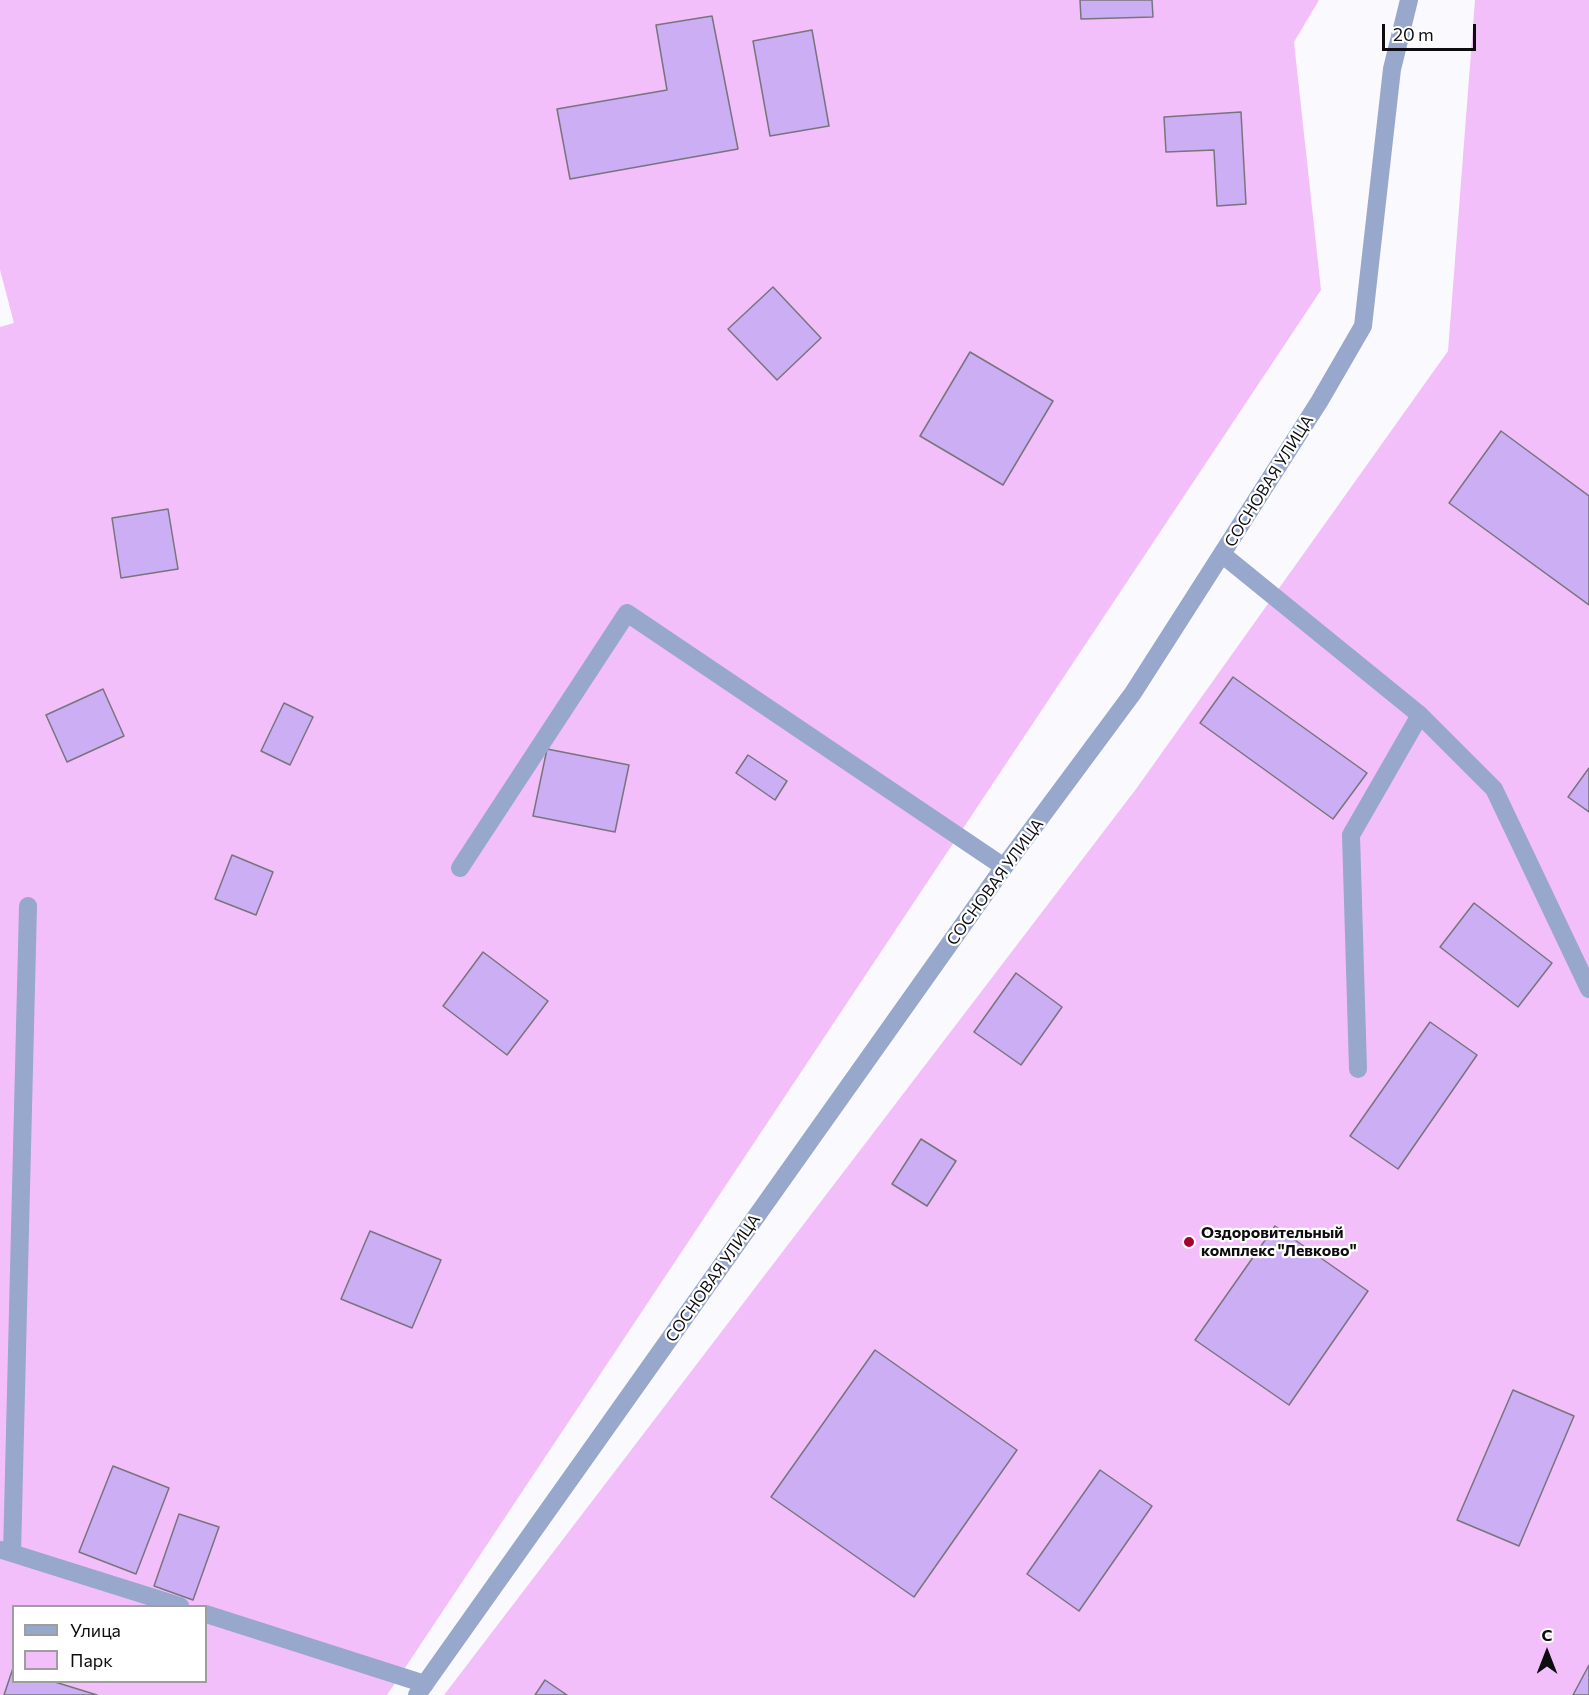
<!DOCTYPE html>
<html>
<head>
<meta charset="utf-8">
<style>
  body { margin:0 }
  #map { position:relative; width:1589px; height:1695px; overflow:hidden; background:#fafafe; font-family:Commissioner,sans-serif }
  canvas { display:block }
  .legend { position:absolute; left:12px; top:1605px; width:195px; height:78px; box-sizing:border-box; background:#fff; border:2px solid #9e9e9f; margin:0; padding:8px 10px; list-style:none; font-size:18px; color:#0d0d10 }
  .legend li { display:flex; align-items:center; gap:12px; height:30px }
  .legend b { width:30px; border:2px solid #9e9e9f }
  .north { position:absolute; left:1517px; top:1623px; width:60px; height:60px; -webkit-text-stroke:4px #fff; paint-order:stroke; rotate:0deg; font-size:16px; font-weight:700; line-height:24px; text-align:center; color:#0d0d10 }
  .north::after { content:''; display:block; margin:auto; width:21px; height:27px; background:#0d0d10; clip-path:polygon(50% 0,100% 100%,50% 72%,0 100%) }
  .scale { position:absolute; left:1382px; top:24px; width:94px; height:27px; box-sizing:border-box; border:3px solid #0d0d10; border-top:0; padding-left:8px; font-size:18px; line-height:21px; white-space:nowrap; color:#0d0d10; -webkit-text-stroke:4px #fff; paint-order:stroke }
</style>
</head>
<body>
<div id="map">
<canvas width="1589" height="1695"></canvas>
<ul class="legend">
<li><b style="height:8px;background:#98a7cc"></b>Улица</li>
<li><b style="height:16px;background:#f3bffa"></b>Парк</li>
</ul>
<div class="north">С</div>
<div class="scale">20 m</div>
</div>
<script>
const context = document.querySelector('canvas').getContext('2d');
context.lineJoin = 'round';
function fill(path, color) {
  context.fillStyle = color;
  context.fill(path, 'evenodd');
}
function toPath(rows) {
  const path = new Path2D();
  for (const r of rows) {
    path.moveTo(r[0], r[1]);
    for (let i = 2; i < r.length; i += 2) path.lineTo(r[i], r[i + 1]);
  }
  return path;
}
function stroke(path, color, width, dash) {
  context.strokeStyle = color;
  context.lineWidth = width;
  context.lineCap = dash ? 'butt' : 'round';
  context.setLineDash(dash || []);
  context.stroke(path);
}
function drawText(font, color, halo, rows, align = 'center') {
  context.font = font + ' Commissioner,sans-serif';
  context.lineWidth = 4.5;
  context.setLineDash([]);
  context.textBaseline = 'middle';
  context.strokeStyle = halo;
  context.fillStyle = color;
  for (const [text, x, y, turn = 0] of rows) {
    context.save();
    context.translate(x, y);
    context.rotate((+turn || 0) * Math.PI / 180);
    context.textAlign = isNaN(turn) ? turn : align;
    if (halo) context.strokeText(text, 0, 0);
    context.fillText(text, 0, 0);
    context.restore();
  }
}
fill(toPath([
  [0,0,1319,0,1294,42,1321,290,387,1695,0,1695,0,327,14,323,0,270],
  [14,1606,206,1606,206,1682,14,1682],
  [1475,0,1589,0,1589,1695,444,1695,1136,789,1448,351]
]), '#f3bffa');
const building = toPath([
  [1080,0,1152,0,1153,17,1081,19,1080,0],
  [712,16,738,149,570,179,557,109,667,90,656,25,712,16],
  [812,30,829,126,770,136,753,41,812,30],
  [1241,112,1246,204,1217,206,1214,150,1166,152,1164,117,1241,112],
  [773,287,821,338,777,380,728,329,773,287],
  [970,352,1053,401,1003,485,920,436,970,352],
  [1501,431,1589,496,1589,605,1449,503,1501,431],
  [168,509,178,569,121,578,112,518,168,509],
  [1233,677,1367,773,1333,819,1200,723,1233,677],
  [103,689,124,736,67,762,46,715,103,689],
  [284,703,313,717,290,765,261,751,284,703],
  [547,749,629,765,615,832,533,816,547,749],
  [748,755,787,781,775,800,736,773,748,755],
  [1589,768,1589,812,1568,797,1589,768],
  [232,855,273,872,256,915,215,899,232,855],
  [1474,903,1552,963,1518,1007,1440,947,1474,903],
  [483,952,548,1001,507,1055,443,1006,483,952],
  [1016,973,1062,1007,1021,1065,974,1032,1016,973],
  [1430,1022,1477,1055,1398,1169,1350,1136,1430,1022],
  [921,1139,956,1161,927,1206,892,1184,921,1139],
  [1275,1226,1368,1291,1289,1405,1195,1340,1275,1226],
  [370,1231,441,1260,412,1328,341,1299,370,1231],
  [875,1350,1017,1450,914,1597,771,1497,875,1350],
  [1513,1390,1574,1416,1519,1546,1457,1520,1513,1390],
  [113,1466,169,1488,136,1574,79,1552,113,1466],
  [1100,1470,1152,1506,1079,1611,1027,1574,1100,1470],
  [179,1514,219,1527,193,1600,154,1586,179,1514],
  [1589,1665,1589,1695,1573,1695,1589,1665],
  [13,1668,14,1682,55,1682,97,1695,4,1695,13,1668],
  [545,1680,567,1695,535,1695,545,1680]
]);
fill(building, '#cbaef3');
stroke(building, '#78747d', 1.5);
stroke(toPath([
  [1223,555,1420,715,1494,789,1589,989],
  [460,868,627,613,1004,867],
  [1358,1069,1351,835,1420,715],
  [2,1550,180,1606],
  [12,1553,28,906],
  [206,1614,425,1684]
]), '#98a7cc', 18);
stroke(toPath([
  [417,1695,1004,867,1133,693,1319,402,1363,326,1392,69,1409,0]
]), '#98a7cc', 18);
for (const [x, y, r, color] of [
  [1189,1242,6,"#a20330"]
]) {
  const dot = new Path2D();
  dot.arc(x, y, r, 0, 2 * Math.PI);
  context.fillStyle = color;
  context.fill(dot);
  stroke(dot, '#fff', 2);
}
drawText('16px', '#0d0d10', '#fff', [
  ["СОСНОВАЯ УЛИЦА",1269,481,-58],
  ["СОСНОВАЯ УЛИЦА",995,882,-54],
  ["СОСНОВАЯ УЛИЦА",713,1278,-55]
]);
drawText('bold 16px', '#0d0d10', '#fff', [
  ["Оздоровительный",1201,1233],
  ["комплекс \"Левково\"",1201,1251]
], 'left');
</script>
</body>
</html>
